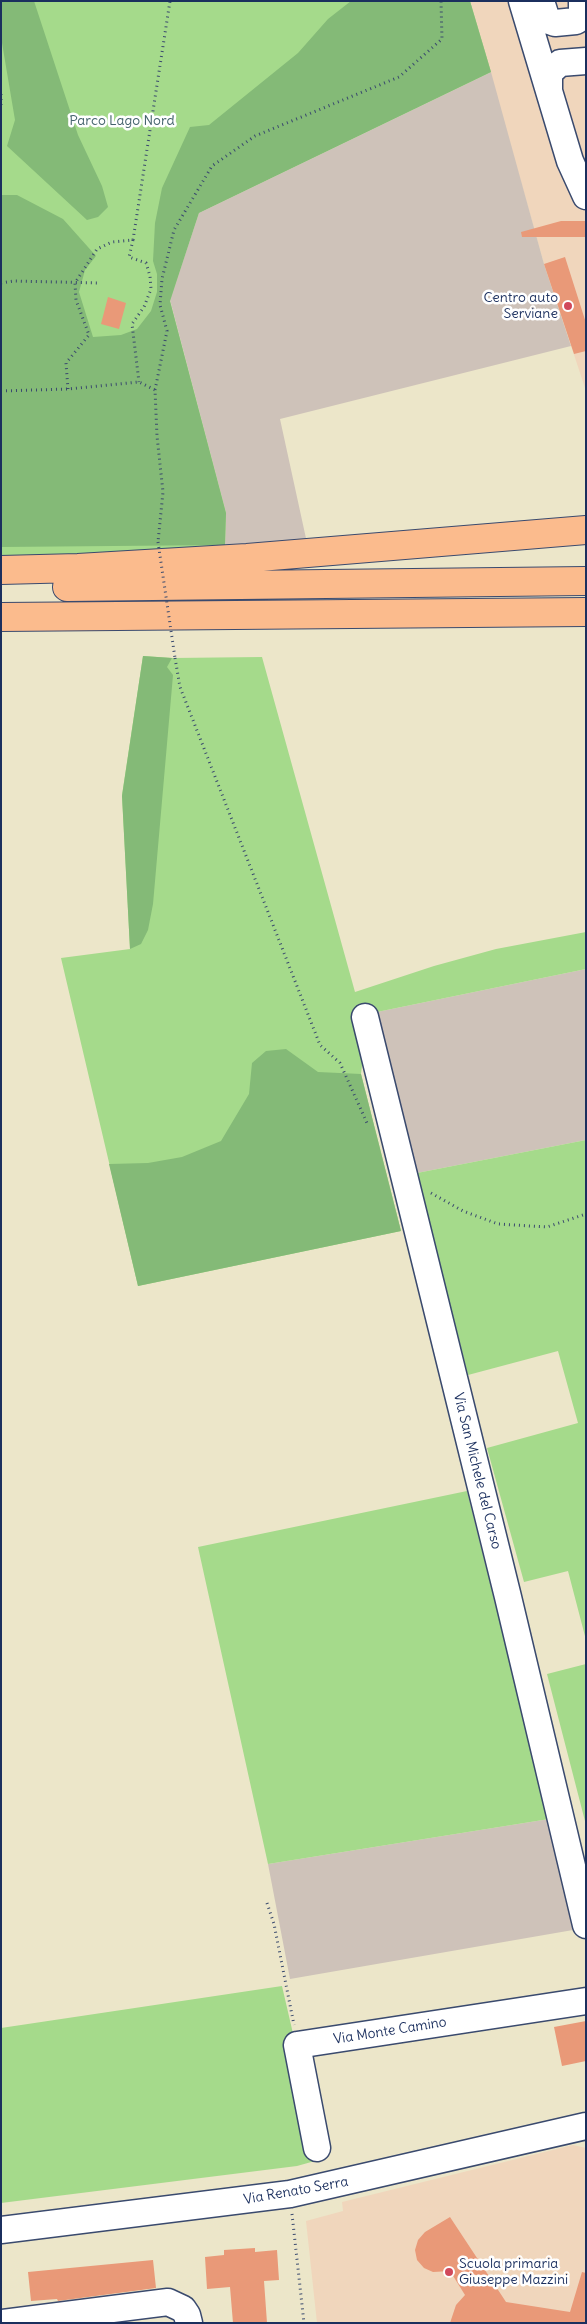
<!DOCTYPE html>
<html>
<head>
<meta charset="utf-8">
<style>
  body { margin:0 }
  #map { position:relative; width:587px; height:2324px; overflow:hidden; background:#ece6c9; font-family:Delius,sans-serif }
  canvas { display:block }
  .frame { position:absolute; inset:0; border:2px solid #1b2f5e; pointer-events:none }
</style>
</head>
<body>
<div id="map">
<canvas width="587" height="2324"></canvas>
<div class="frame"></div>
</div>
<script>
const context = document.querySelector('canvas').getContext('2d');
context.lineJoin = 'round';
function fill(path, color) {
  context.fillStyle = color;
  context.fill(path, 'evenodd');
}
function toPath(rows) {
  const path = new Path2D();
  for (const r of rows) {
    path.moveTo(r[0], r[1]);
    for (let i = 2; i < r.length; i += 2) path.lineTo(r[i], r[i + 1]);
  }
  return path;
}
function stroke(path, color, width, dash) {
  context.strokeStyle = color;
  context.lineWidth = width;
  context.lineCap = dash ? 'butt' : 'round';
  context.setLineDash(dash || []);
  context.stroke(path);
}
function drawText(font, color, halo, rows, align = 'center') {
  context.font = font + ' Delius,sans-serif';
  context.lineWidth = 5;
  context.setLineDash([]);
  context.textBaseline = 'middle';
  context.strokeStyle = halo;
  context.fillStyle = color;
  for (const [text, x, y, turn = 0] of rows) {
    context.save();
    context.translate(x, y);
    context.rotate((+turn || 0) * Math.PI / 180);
    context.textAlign = isNaN(turn) ? turn : align;
    if (halo) context.strokeText(text, 0, 0);
    context.fillText(text, 0, 0);
    context.restore();
  }
}
fill(toPath([
  [470,1,586,1,586,391,544,264],
  [573,2145,586,2148,586,2323,317,2323,306,2221,343,2211,342,2202]
]), '#f0d6bc');
fill(toPath([
  [491,72,544,264,571,346,280,419,307,543,225,545,226,513,170,300,199,213],
  [586,969,586,1140,417,1173,377,1012],
  [549,1819,573,1930,290,1979,268,1864]
]), '#cec2b9');
fill(toPath([
  [1,1,470,1,491,72,198,213,170,301,226,513,225,545,151,555,1,558],
  [143,656,172,658,262,657,355,992,434,966,496,949,586,932,586,969,377,1012,363,1057,361,1074,401,1231,138,1286,61,958,130,949,122,795],
  [586,1140,586,1640,568,1571,524,1582,487,1448,578,1423,558,1351,468,1375,417,1173],
  [467,1491,549,1819,268,1864,198,1547],
  [586,1664,586,1825,547,1674],
  [282,1986,322,2159,297,2166,1,2203,1,2028]
]), '#a5da8b');
fill(toPath([
  [1,1,34,1,78,135,102,186,108,207,98,217,87,220,7,146,15,120,1,37],
  [351,1,470,1,491,72,199,213,170,301,226,513,225,545,1,547,1,195,17,195,63,219,96,256,85,270,79,292,93,337,121,335,137,329,151,311,157,292,157,274,153,261,155,223,162,188,190,127,209,125,298,53,328,19],
  [143,656,172,658,167,667,173,675,153,904,148,930,141,944,130,949,122,796],
  [286,1049,318,1072,361,1074,401,1231,138,1286,109,1164,148,1163,182,1157,221,1141,249,1094,252,1063,266,1051]
]), '#84ba77');
fill(toPath([
  [561,221,585,221,586,237,522,237,521,232],
  [565,257,586,323,586,351,574,354,544,264],
  [108,297,126,303,119,329,101,324],
  [586,2021,586,2061,562,2066,554,2027],
  [450,2217,506,2302,570,2312,582,2272,586,2273,586,2323,450,2323,456,2305,465,2295,450,2271,433,2272,424,2268,417,2260,415,2250,418,2240,425,2232],
  [255,2248,255,2252,277,2250,279,2280,264,2281,267,2323,233,2323,230,2287,207,2289,205,2257,224,2255,224,2250],
  [153,2260,156,2288,58,2301,57,2299,31,2301,28,2272]
]), '#e99978');
const minor = toPath([
  [522,1,570,161,586,196],
  [541,1,547,20,555,23,576,21,582,17,582,1],
  [549,91,549,73,560,63,586,61],
  [365,1017,508,1597,586,1925],
  [317,2148,297,2045,586,2001],
  [1,2230,290,2194,586,2126],
  [3,2323,168,2302,183,2309,187,2315,189,2323]
]);
const highway = toPath([
  [1,570,78,568,247,558,586,530],
  [67,587,586,581],
  [1,617,586,612]
]);
stroke(minor, '#3a4a6e', 29);
stroke(highway, '#3a4a6e', 30);
stroke(toPath([
  [1,94,1,107],
  [133,240,129,257,146,263,150,276,151,289,144,307,132,324,139,382],
  [1,283,14,281,100,283],
  [68,389,66,363,89,335,76,300,75,283,97,249,112,242,133,240,170,1],
  [155,390,167,331,160,305,162,279,174,230,212,166,255,136,399,77,442,39,441,1],
  [1,391,68,389,139,382,155,390,157,436,163,492,158,542],
  [175,658,180,687,320,1045,340,1063,367,1123],
  [431,1193,463,1211,498,1224,547,1227,586,1214],
  [267,1903,274,1924,294,2025],
  [292,2214,304,2323]
]), '#3a4a6e', 3, [1, 4]);
stroke(minor, '#fff', 26);
stroke(highway, '#fbbb8d', 28);
stroke(toPath([
  [158,542,175,658]
]), '#3a4a6e', 3, [1, 4]);
for (const [x, y, r, color] of [
  [568,306,5,"#d1495b"],
  [449,2272,5,"#d1495b"]
]) {
  const dot = new Path2D();
  dot.arc(x, y, r, 0, 2 * Math.PI);
  context.fillStyle = color;
  context.fill(dot);
  stroke(dot, '#fff', 2);
}
drawText('14px', '#44626c', '#fff', [
  ["Parco Lago Nord",122,121]
]);
drawText('14px', '#1b2f5e', '#fff', [
  ["Centro auto",558,298],
  ["Serviane",558,314],
  ["Scuola primaria",459,2264,"left"],
  ["Giuseppe Mazzini",459,2280,"left"]
], 'right');
drawText('14px', '#1b2f5e', '#fff', [
  ["Via San Michele del Carso",477,1471,76],
  ["Via Monte Camino",390,2031,-9],
  ["Via Renato Serra",296,2191,-10]
]);
</script>
</body>
</html>
